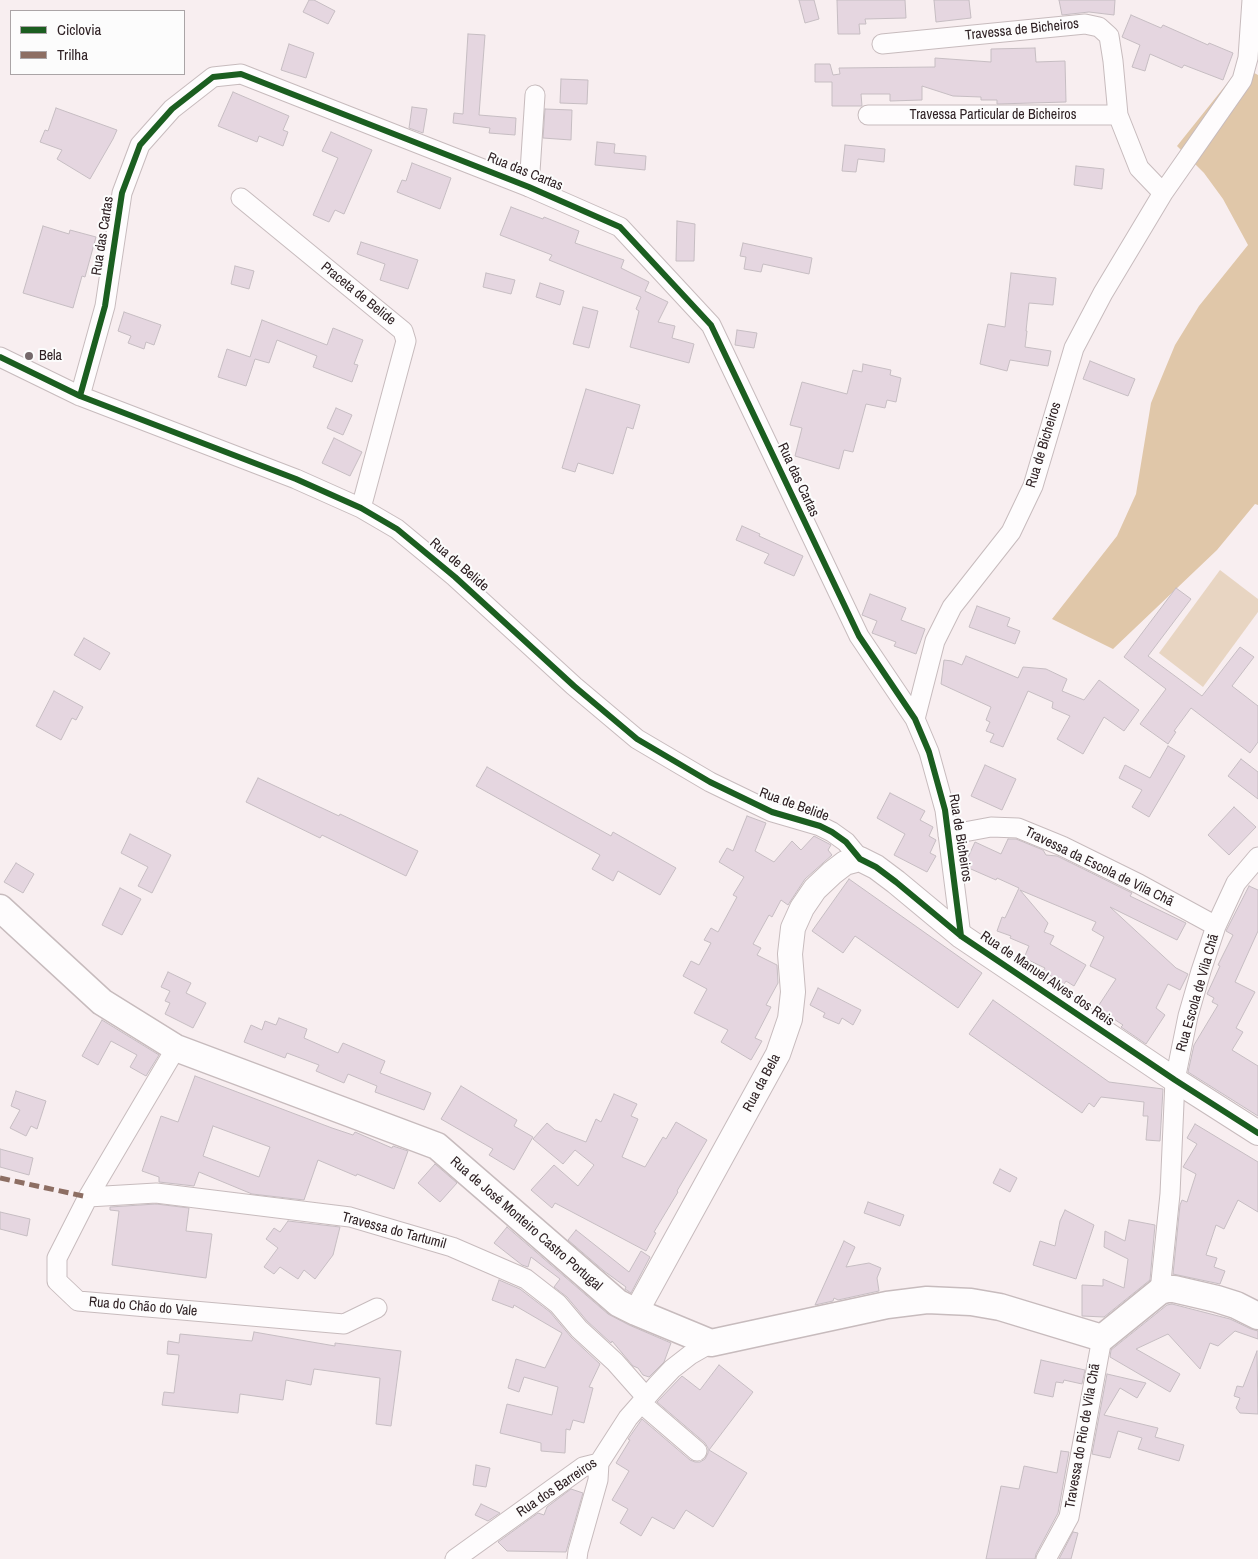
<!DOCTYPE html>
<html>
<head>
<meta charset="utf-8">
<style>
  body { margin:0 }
  #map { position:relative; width:1258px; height:1559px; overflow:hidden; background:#f8eef0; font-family:"Archivo Narrow",sans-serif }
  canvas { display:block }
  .legend { position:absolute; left:10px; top:10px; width:175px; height:65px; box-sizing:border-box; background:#fcfcfc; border:1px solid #aaa4a6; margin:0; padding:6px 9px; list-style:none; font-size:15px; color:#2f2124 }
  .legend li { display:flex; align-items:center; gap:10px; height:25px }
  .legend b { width:25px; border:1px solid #aaa4a6 }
</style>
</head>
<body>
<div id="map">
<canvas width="1258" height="1559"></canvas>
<ul class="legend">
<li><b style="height:6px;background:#1b5e20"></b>Ciclovia</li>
<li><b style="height:6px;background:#8d6e63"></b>Trilha</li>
</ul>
</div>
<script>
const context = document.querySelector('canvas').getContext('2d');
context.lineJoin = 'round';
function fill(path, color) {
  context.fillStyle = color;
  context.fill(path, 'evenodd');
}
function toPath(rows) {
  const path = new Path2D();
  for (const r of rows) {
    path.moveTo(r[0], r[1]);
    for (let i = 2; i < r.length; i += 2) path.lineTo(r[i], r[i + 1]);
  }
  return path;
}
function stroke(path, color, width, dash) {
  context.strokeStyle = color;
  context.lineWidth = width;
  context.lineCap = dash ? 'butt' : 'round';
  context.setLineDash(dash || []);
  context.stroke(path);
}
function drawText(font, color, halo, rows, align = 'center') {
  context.font = font + ' "Archivo Narrow",sans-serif';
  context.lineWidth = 4;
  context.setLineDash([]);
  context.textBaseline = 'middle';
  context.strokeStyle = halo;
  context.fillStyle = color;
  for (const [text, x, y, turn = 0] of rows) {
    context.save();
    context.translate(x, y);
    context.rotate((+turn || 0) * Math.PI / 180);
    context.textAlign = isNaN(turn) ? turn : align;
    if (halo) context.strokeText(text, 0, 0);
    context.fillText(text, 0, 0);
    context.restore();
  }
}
fill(toPath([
  [1220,570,1258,599,1258,612,1203,687,1159,653]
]), '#e8d5c2');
fill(toPath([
  [1241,66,1258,75,1258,505,1255,504,1217,550,1113,649,1052,619,1117,536,1136,494,1151,403,1175,345,1199,306,1248,245,1223,199,1204,173,1177,146]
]), '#e0c7a9');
const building = toPath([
  [309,0,314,0,335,11,328,24,303,12,309,0],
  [799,0,814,0,819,19,805,23,799,0],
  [837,0,905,0,906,18,865,19,866,24,859,24,860,34,838,34,837,0],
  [934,0,969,0,971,18,936,22,934,0],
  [1059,0,1115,0,1114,15,1089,12,1062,15,1059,0],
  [1131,15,1161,28,1163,25,1208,45,1209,43,1233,53,1223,80,1184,65,1182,68,1150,54,1145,71,1132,67,1140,45,1122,37,1131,15],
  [468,34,485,35,479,115,516,118,515,135,489,133,490,128,453,123,454,113,463,114,468,34],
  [289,44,314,53,306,78,281,70,289,44],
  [1035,48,1036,62,1065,61,1066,102,997,104,997,100,981,100,981,97,953,96,922,86,922,100,890,101,890,94,861,94,862,106,832,106,832,82,815,82,815,64,830,64,833,75,840,74,839,68,935,67,935,58,991,62,991,49,1035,48],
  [561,79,588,80,587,104,560,103,561,79],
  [233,92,289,116,283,130,288,132,283,146,259,136,257,142,218,126,233,92],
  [412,107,427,109,423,133,409,128,412,107],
  [56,108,117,130,113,139,90,179,57,159,62,150,40,142,45,130,48,131,56,108],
  [545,109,572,110,571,140,543,138,545,109],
  [331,132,372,150,344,214,335,210,329,222,313,215,338,158,322,151,331,132],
  [597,142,615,144,614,153,646,156,645,170,595,165,597,142],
  [845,145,885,149,884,162,858,159,856,172,842,171,845,145],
  [412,163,451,178,440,209,397,192,402,180,406,181,412,163],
  [1076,166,1104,169,1102,189,1074,185,1076,166],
  [511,207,543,219,544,217,579,231,575,243,624,260,621,268,649,282,645,291,668,302,658,322,675,326,672,338,694,344,689,363,630,347,639,311,636,309,641,297,549,260,552,255,500,235,511,207],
  [677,221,695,224,694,261,676,261,677,221],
  [43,226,69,234,70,230,96,237,85,277,82,276,73,308,23,293,43,226],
  [361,242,418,260,408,289,380,280,385,264,357,254,361,242],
  [743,243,812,258,809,274,763,264,761,272,744,269,746,257,740,256,743,243],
  [235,266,254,271,249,289,231,284,235,266],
  [486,273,515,280,511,294,483,287,486,273],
  [1011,273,1056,278,1053,305,1029,303,1026,331,1027,331,1025,347,1051,351,1048,366,1010,360,1007,371,980,364,988,324,1005,327,1011,273],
  [540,283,564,291,560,305,536,297,540,283],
  [583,307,598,311,589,348,573,344,583,307],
  [124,312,161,325,154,345,146,342,144,349,128,343,131,336,118,331,124,312],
  [262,320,327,345,333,328,363,340,354,364,358,365,352,382,313,367,317,356,277,340,269,363,255,359,246,386,218,377,227,349,250,357,262,320],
  [737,330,757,333,754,348,735,345,737,330],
  [1090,361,1135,379,1128,396,1083,379,1090,361],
  [863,364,891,370,890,375,901,378,896,402,887,400,885,408,866,404,853,452,844,450,839,469,795,456,802,428,790,425,802,382,847,394,853,370,862,372,863,364],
  [586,389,640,405,633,429,627,427,613,474,578,463,575,472,562,468,586,389],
  [336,408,352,415,343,435,327,428,336,408],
  [334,438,362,452,350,476,322,463,334,438],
  [742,526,760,534,759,536,803,556,794,576,764,563,769,554,736,540,742,526],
  [1176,588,1191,599,1148,656,1202,696,1240,647,1254,657,1232,686,1258,706,1258,742,1250,753,1191,708,1174,731,1176,732,1168,744,1140,724,1166,689,1124,657,1176,588],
  [870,594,906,608,901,620,925,629,916,654,894,646,896,642,872,633,877,621,862,615,870,594],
  [977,606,1010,618,1007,626,1020,631,1015,644,969,627,977,606],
  [84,638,110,653,100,670,74,655,84,638],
  [966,656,1018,678,1023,667,1046,669,1067,679,1062,691,1084,700,1099,680,1139,710,1124,731,1104,717,1083,754,1057,739,1070,716,1052,708,1053,702,1028,691,1003,747,990,742,994,734,986,731,990,722,986,720,991,707,941,684,944,660,952,661,962,665,966,656],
  [54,691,83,707,76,720,72,718,61,740,36,726,54,691],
  [1168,746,1185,756,1149,817,1132,807,1142,790,1119,778,1125,765,1150,778,1168,746],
  [1241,759,1258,772,1258,799,1228,776,1241,759],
  [985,765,1016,779,1002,810,971,796,985,765],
  [487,767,611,836,613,832,676,868,660,895,618,871,613,881,592,869,600,855,476,786,487,767],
  [258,778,339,816,340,814,418,851,406,876,322,835,320,838,246,802,258,778],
  [890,793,925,811,920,820,933,827,929,836,936,840,930,853,936,856,927,872,894,855,905,834,877,818,890,793],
  [1234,807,1256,827,1229,855,1208,835,1234,807],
  [747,816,766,823,755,851,774,862,792,841,801,850,814,836,831,845,828,850,832,855,805,879,788,905,781,900,772,917,769,915,753,944,761,948,757,955,777,965,778,983,766,1005,771,1007,755,1038,762,1041,751,1060,721,1042,728,1030,694,1013,707,989,683,976,691,961,699,965,711,943,704,940,711,928,718,932,737,897,733,895,744,877,719,862,727,848,733,851,747,816],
  [130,834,171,855,152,893,138,886,148,867,121,853,130,834],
  [1008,839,1016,839,1043,850,1046,855,1057,856,1132,893,1130,896,1186,923,1177,940,1110,907,1176,968,1188,974,1180,990,1168,984,1156,1008,1165,1015,1146,1044,1121,1027,1123,1025,1097,1008,1116,979,1090,966,1104,937,1092,930,1096,922,1020,890,1048,923,1044,932,1054,936,1050,944,1086,965,1074,986,1066,981,1064,984,1043,971,1045,968,1024,958,1029,946,1010,938,1011,936,997,931,1002,917,1005,918,1019,888,997,878,996,880,964,866,975,842,1001,854,1008,839],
  [16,863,34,874,23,893,4,882,16,863],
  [849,879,982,973,958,1008,855,936,843,953,812,931,849,879],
  [1249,886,1258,890,1258,931,1235,982,1255,992,1236,1028,1243,1032,1232,1050,1258,1066,1258,1116,1188,1072,1194,1045,1218,1005,1212,1002,1214,998,1207,994,1220,966,1218,965,1233,935,1226,931,1249,886],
  [120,888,141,899,122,935,102,925,120,888],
  [168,972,191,983,186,993,206,1003,193,1028,165,1014,170,1003,165,1001,170,991,161,987,168,972],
  [818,988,861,1010,853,1025,842,1018,839,1024,823,1017,825,1013,810,1005,818,988],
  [993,1000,1109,1082,1163,1089,1160,1141,1146,1140,1148,1116,1143,1116,1144,1102,1101,1097,1094,1107,1089,1103,1082,1113,969,1034,993,1000],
  [279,1018,307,1029,304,1038,338,1053,343,1043,385,1061,380,1073,431,1093,424,1110,375,1092,377,1086,348,1074,344,1083,316,1071,319,1065,287,1053,285,1058,244,1042,251,1025,262,1030,265,1021,276,1025,279,1018],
  [102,1020,159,1055,146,1076,130,1067,137,1055,111,1041,98,1065,82,1056,102,1020],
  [195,1076,332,1128,353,1135,355,1132,392,1148,393,1146,408,1151,394,1189,357,1174,356,1176,318,1160,304,1200,252,1194,199,1172,194,1186,159,1182,159,1177,142,1171,161,1116,178,1122,195,1076],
  [213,1126,270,1147,259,1177,203,1156,213,1126],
  [461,1086,517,1120,514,1126,533,1137,514,1170,489,1155,493,1149,441,1119,461,1086],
  [16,1091,46,1101,37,1129,31,1126,26,1136,10,1128,20,1110,11,1106,16,1091],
  [614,1094,637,1104,631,1116,638,1119,622,1157,645,1167,663,1137,666,1139,676,1122,707,1140,677,1191,678,1192,654,1232,656,1233,646,1251,555,1203,552,1208,531,1190,554,1165,578,1186,594,1165,575,1150,563,1164,533,1139,547,1123,555,1130,586,1142,596,1119,601,1122,614,1094],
  [1195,1124,1258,1162,1258,1212,1238,1200,1224,1229,1216,1225,1206,1255,1217,1258,1214,1267,1225,1271,1220,1284,1173,1274,1180,1205,1182,1200,1187,1202,1196,1174,1183,1167,1197,1144,1187,1138,1195,1124],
  [0,1149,33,1158,29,1175,0,1167,0,1149],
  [435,1164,457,1183,440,1202,418,1183,435,1164],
  [1000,1169,1017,1178,1010,1192,993,1183,1000,1169],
  [868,1202,904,1215,900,1226,864,1213,868,1202],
  [156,1204,189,1208,186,1231,212,1234,206,1278,112,1265,119,1211,110,1210,110,1207,156,1204],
  [1065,1210,1094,1225,1076,1279,1033,1265,1040,1241,1055,1246,1060,1221,1065,1210],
  [0,1212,30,1219,27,1236,0,1229,0,1212],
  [1129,1220,1155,1225,1150,1280,1104,1317,1082,1316,1082,1285,1103,1286,1103,1279,1124,1288,1128,1259,1104,1247,1105,1231,1125,1241,1129,1220],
  [288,1221,340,1227,333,1255,315,1279,304,1270,298,1279,280,1267,274,1274,264,1267,278,1248,266,1239,274,1228,280,1232,288,1221],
  [507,1227,608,1314,629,1325,671,1343,664,1362,649,1377,643,1375,638,1368,633,1366,612,1341,611,1343,587,1321,567,1297,554,1287,560,1279,531,1257,528,1267,522,1265,494,1243,507,1227],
  [576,1230,629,1272,641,1251,650,1257,631,1293,625,1289,626,1287,604,1271,568,1240,576,1230],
  [844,1241,855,1247,846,1267,869,1263,881,1268,877,1278,879,1291,838,1300,834,1298,833,1301,815,1305,844,1241],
  [499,1280,520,1289,550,1312,571,1337,600,1364,589,1387,593,1388,584,1423,573,1420,570,1430,566,1429,565,1453,541,1451,541,1443,500,1433,507,1404,552,1415,558,1387,524,1377,519,1392,508,1388,516,1359,545,1368,562,1333,514,1305,513,1308,492,1300,499,1280],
  [1172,1304,1230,1319,1251,1329,1258,1331,1258,1339,1235,1331,1218,1346,1210,1343,1200,1369,1168,1334,1136,1349,1180,1374,1170,1392,1110,1357,1111,1350,1167,1305,1172,1304],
  [254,1332,335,1346,335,1343,401,1351,391,1426,376,1424,380,1378,314,1369,311,1385,286,1380,283,1400,240,1394,238,1413,162,1405,164,1392,174,1393,179,1355,167,1354,168,1341,179,1343,180,1334,252,1341,254,1332],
  [1257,1351,1258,1414,1240,1413,1236,1408,1240,1398,1234,1396,1237,1386,1243,1387,1257,1351],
  [1041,1360,1085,1370,1082,1384,1064,1380,1063,1383,1056,1382,1053,1397,1034,1393,1041,1360],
  [719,1365,753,1392,709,1450,747,1473,713,1527,686,1510,674,1529,652,1517,641,1536,620,1523,628,1509,612,1500,629,1471,616,1463,630,1440,628,1439,642,1419,690,1460,695,1462,700,1462,705,1459,708,1453,708,1448,705,1443,657,1402,682,1376,700,1390,719,1365],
  [1107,1374,1146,1383,1137,1398,1120,1388,1104,1415,1158,1428,1155,1437,1184,1445,1179,1461,1138,1449,1142,1438,1118,1431,1110,1458,1092,1454,1107,1374],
  [1061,1451,1069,1452,1058,1513,1036,1554,1035,1559,986,1559,1001,1486,1019,1489,1024,1466,1057,1473,1061,1451],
  [476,1465,490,1468,486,1487,473,1485,476,1465],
  [571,1489,583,1493,566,1552,507,1551,498,1542,538,1513,544,1515,547,1507,571,1489],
  [481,1504,500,1513,488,1521,475,1515,481,1504],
  [1073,1532,1078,1533,1071,1559,1059,1559,1073,1532]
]);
fill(building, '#e5d6e0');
stroke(building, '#c6bdc2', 1);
const minor = toPath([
  [882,44,1085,24,1099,27,1109,36,1113,61,1118,115,1139,168,1163,193],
  [868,115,1118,115],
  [529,187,535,95],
  [241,198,403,331,406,341,361,508],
  [0,357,80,396,296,479,361,508,397,529,455,577,574,686,637,739,710,782,772,812,820,826,832,832,846,842,860,859],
  [80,396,105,306,122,193,140,145,172,109,213,77,241,74,529,187,620,227,711,325,859,636,915,719,929,752,945,810,961,936],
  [915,719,935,641,952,607,1011,532,1033,486,1074,348,1103,293,1163,193,1242,80,1248,58,1252,0],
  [948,835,991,827,1018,828,1062,846,1139,884,1216,926],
  [176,1048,88,1197,57,1258,57,1281,78,1301,344,1324,377,1308],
  [88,1197,156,1193,350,1217,452,1247,526,1279,558,1304,579,1329,615,1362,646,1397],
  [1160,1291,1170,1194,1175,1080,1188,1016,1201,971,1216,926,1236,883,1258,857],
  [641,1403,697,1451],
  [455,1559,583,1467,599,1463,628,1418,657,1385,672,1369,690,1355,711,1343],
  [577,1559,578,1551,598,1480,599,1463],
  [1046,1559,1069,1517,1102,1338]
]);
const tertiary = toPath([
  [636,1312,778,1054,790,1019,793,992,790,954,793,928,802,908,815,889,832,873,845,863,860,859,876,867,896,882,961,936,1175,1080,1258,1133]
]);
const secondary = toPath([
  [0,908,102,1002,176,1048,437,1146,618,1303,636,1312,711,1343,887,1305,927,1300,971,1302,1000,1307,1102,1338,1160,1291,1167,1289,1174,1289,1217,1299,1236,1305,1258,1316]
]);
stroke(minor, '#c7bbbd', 21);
stroke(tertiary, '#c7bbbd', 26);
stroke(secondary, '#c7bbbd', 29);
stroke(minor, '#fefcfd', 19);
stroke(tertiary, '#fefcfd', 24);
stroke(secondary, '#fefcfd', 26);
stroke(toPath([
  [0,1178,88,1197]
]), '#8d6e63', 5, [10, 5]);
stroke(toPath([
  [0,357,80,396,296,479,361,508,397,529,455,577,574,686,637,739,710,782,772,812,820,826,832,832,846,842,860,859,876,867,896,882,961,936,1175,1080,1258,1133],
  [80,396,105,306,122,193,140,145,172,109,213,77,241,74,529,187,620,227,711,325,859,636,915,719,929,752,945,810,961,936]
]), '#1b5e20', 6);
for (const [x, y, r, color] of [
  [29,356,5,"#75696b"]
]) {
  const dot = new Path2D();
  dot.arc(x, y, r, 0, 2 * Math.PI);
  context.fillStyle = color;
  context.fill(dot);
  stroke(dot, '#fcfcfc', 2);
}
drawText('14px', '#2f2124', '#fcfcfc', [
  ["Travessa de Bicheiros",1022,30,-6],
  ["Travessa Particular de Bicheiros",993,115],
  ["Rua das Cartas",525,172,22],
  ["Rua das Cartas",103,236,-81],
  ["Praceta de Belide",358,294,39],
  ["Rua de Bicheiros",1044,445,-73],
  ["Rua das Cartas",798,480,65],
  ["Rua de Belide",459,565,41],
  ["Rua de Belide",794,805,20],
  ["Rua de Bicheiros",960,838,81],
  ["Travessa da Escola de Vila Chã",1099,867,26],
  ["Rua de Manuel Alves dos Reis",1047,979,34],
  ["Rua Escola de Vila Chã",1198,993,-74],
  ["Rua da Bela",762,1083,-62],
  ["Rua de José Monteiro Castro Portugal",526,1224,41],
  ["Travessa do Tartumil",394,1231,15],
  ["Rua do Chão do Vale",143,1307,5],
  ["Travessa do Rio de Vila Chã",1083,1436,-80],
  ["Rua dos Barreiros",557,1488,-34]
]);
drawText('14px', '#2f2124', '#fcfcfc', [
  ["Bela",39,356]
], 'left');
</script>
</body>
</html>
